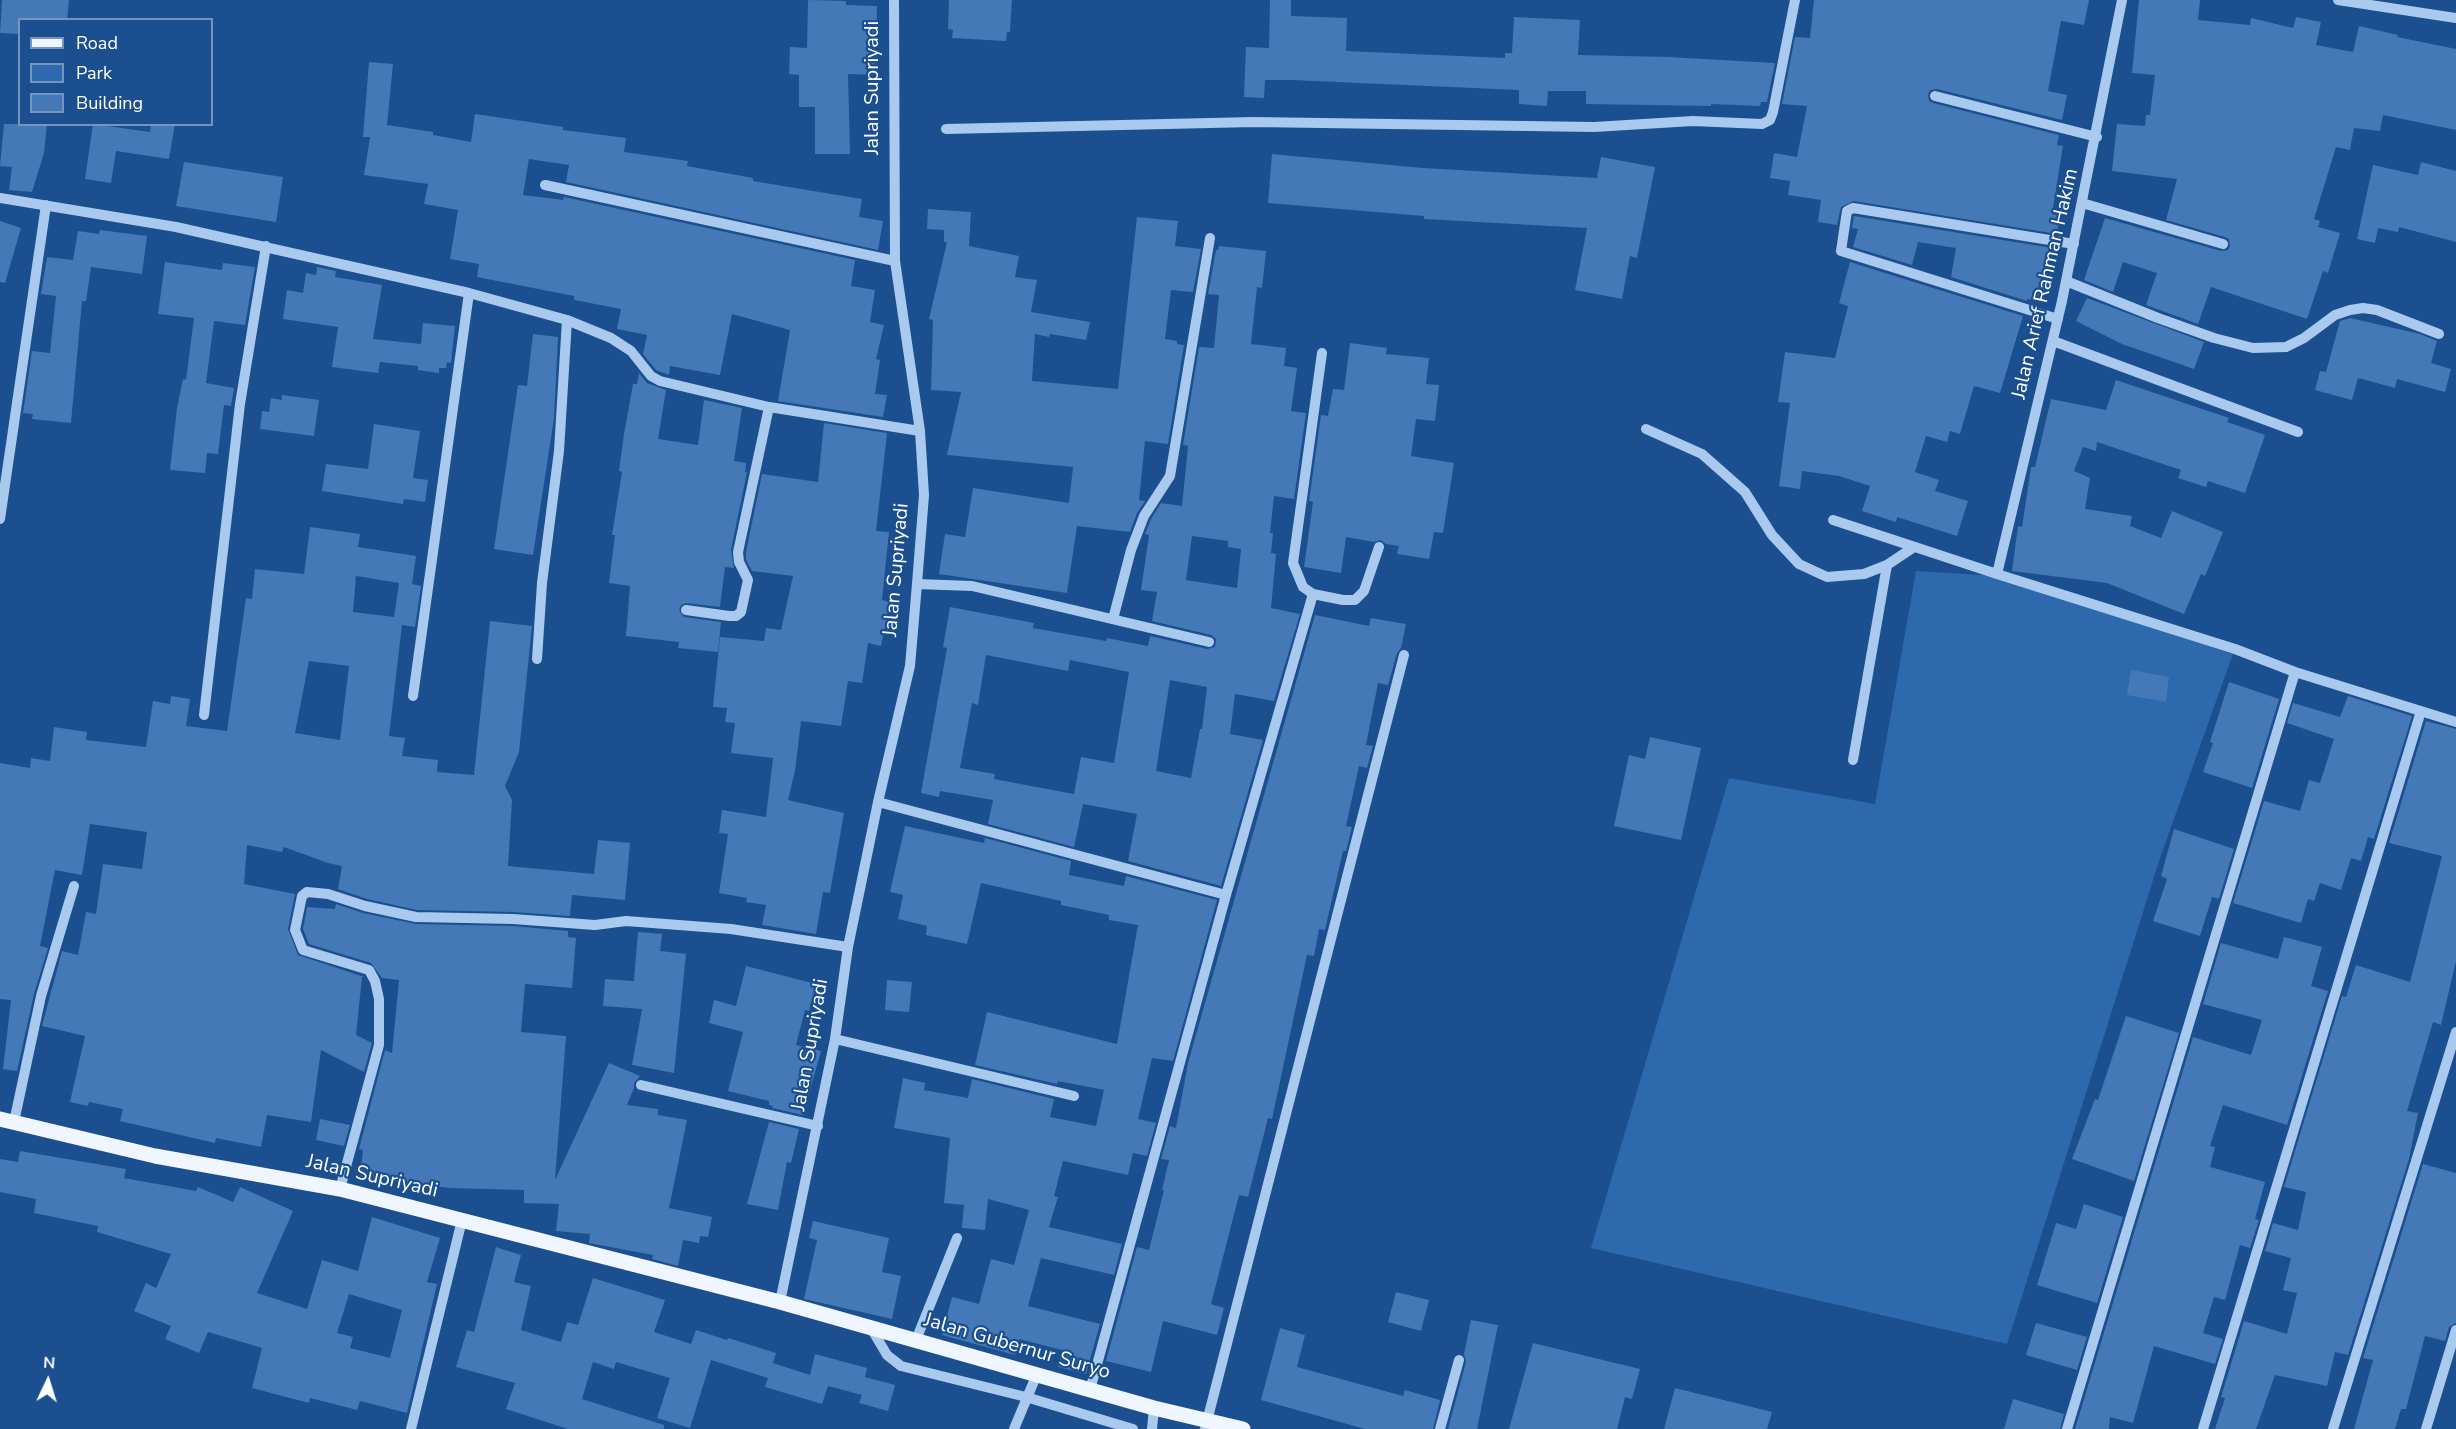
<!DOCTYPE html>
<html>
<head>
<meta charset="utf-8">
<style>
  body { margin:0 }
  #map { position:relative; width:2456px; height:1429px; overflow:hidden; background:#1b4f8f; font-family:"Nunito Sans",sans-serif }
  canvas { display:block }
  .legend { position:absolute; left:18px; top:18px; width:195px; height:108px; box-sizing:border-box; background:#1b4f8f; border:2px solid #7695bc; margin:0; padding:8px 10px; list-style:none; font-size:18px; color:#fff }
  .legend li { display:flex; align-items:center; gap:12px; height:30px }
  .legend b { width:30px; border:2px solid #7695bc }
  .north { position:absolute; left:18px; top:1351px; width:60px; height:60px; -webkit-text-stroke:4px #1b4f8f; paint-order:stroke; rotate:4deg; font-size:16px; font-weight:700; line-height:24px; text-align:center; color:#fff }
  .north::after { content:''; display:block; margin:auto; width:21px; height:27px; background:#fff; clip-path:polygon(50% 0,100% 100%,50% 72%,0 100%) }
</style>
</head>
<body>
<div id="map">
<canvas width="2456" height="1429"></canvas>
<ul class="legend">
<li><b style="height:8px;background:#f0f6ff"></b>Road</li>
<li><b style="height:16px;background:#2e69ad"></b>Park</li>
<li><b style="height:16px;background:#4478b7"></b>Building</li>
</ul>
<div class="north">N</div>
</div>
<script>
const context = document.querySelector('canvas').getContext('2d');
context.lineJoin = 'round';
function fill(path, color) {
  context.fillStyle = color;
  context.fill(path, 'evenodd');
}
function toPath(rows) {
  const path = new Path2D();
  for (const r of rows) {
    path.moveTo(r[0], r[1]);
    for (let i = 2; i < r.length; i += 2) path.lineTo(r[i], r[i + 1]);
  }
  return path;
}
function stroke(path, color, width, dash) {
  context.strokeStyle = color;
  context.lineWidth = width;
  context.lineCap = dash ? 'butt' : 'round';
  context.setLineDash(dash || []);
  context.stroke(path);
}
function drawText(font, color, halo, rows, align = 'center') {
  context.font = font + ' "Nunito Sans",sans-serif';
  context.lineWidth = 4.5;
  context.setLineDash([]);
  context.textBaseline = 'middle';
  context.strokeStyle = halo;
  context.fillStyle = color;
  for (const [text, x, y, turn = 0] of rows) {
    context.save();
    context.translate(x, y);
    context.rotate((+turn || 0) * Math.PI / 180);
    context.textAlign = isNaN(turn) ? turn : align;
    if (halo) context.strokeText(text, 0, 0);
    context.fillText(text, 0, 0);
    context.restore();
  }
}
fill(toPath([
  [1916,571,1997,576,2233,654,2160,858,2007,1344,1591,1248,1729,778,1875,804]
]), '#2e69ad');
fill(toPath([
  [2,0,69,0,67,20,20,20,19,34,0,33],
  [808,0,846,1,846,5,877,6,875,75,848,74,850,154,815,154,815,107,799,107,799,75,789,74,790,47,807,48],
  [949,0,1012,0,1010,32,1007,32,1006,41,952,38,953,30,948,29],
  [1270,0,1291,0,1291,16,1347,18,1346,51,1505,58,1505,53,1512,53,1514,17,1580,20,1578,55,1669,57,1775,63,1767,102,1761,102,1760,106,1711,104,1711,106,1586,104,1586,91,1548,91,1547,106,1519,104,1519,90,1292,80,1265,80,1264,98,1244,97,1246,47,1269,48],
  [1814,0,2089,0,2084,25,2061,21,2048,91,2067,95,2062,120,1937,89,1930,90,1928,95,1929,101,1933,103,2059,135,2057,145,2063,146,2052,214,2060,216,2057,234,1854,201,1841,207,1837,225,1818,222,1821,200,1788,195,1790,181,1770,178,1774,153,1797,157,1807,106,1782,104,1795,37,1810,38],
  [2139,0,2200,0,2198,20,2250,25,2251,18,2293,28,2296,17,2321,22,2316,45,2353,52,2359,26,2398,35,2397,37,2456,49,2456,130,2383,115,2380,131,2354,128,2350,150,2336,147,2314,219,2320,221,2318,227,2340,233,2328,273,2323,271,2307,319,2211,287,2198,324,2146,305,2157,273,2123,262,2113,292,2084,280,2105,218,2221,251,2228,250,2230,246,2229,239,2225,237,2166,220,2177,179,2112,171,2117,124,2145,126,2146,115,2150,115,2155,75,2132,73],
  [369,62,393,64,387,125,433,132,433,135,471,142,475,114,563,127,563,130,626,138,624,152,688,161,687,166,753,178,753,181,862,199,859,217,883,221,878,250,566,182,569,165,529,159,523,195,563,200,564,197,855,260,851,286,875,290,870,322,884,325,876,359,880,360,875,394,887,395,883,417,778,401,790,330,732,314,720,375,670,366,669,375,656,370,643,354,647,335,617,329,621,309,574,300,574,296,477,277,479,264,450,259,458,210,424,204,428,184,364,175,370,137,363,137],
  [4,124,47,124,44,153,32,192,9,190,12,167,0,166],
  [93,124,150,132,151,124,175,124,169,159,116,151,111,183,85,179],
  [1272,154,1423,168,1597,178,1601,157,1655,167,1637,258,1630,256,1622,299,1575,290,1587,228,1424,219,1424,216,1268,203],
  [184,162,283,177,276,222,176,206],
  [2421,162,2456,171,2456,242,2399,227,2398,232,2378,228,2375,243,2357,239,2373,165,2418,175],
  [928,209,971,212,969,246,1019,256,1015,277,1037,280,1031,312,1090,322,1086,340,1050,334,1049,337,1035,334,1032,381,1118,389,1137,217,1178,221,1175,246,1201,249,1193,292,1171,290,1165,339,1177,341,1177,344,1184,345,1168,444,1145,441,1139,500,1145,501,1137,513,1130,532,1077,526,1067,593,939,574,945,534,965,537,973,488,1069,503,1073,467,947,455,961,392,931,390,933,320,929,319,947,242,944,242,944,230,927,229],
  [1854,216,2052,248,2043,302,2027,299,2027,301,1951,277,1956,248,1918,242,1912,265,1853,247,1858,229,1852,228],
  [0,221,21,228,5,283,0,282],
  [100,230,147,236,142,274,91,267,86,301,82,301,71,423,32,419,33,414,23,413,32,351,50,353,56,296,41,294,47,257,73,260,78,231,99,234],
  [1219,246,1266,251,1262,288,1257,287,1251,344,1286,348,1284,366,1297,368,1291,411,1306,413,1294,499,1274,496,1270,533,1273,533,1271,553,1276,554,1271,608,1300,614,1274,701,1235,694,1230,734,1263,740,1221,886,1128,861,1137,814,1083,804,1074,847,988,824,993,800,940,791,939,797,921,793,947,648,943,647,950,607,1034,623,1033,628,1106,641,1107,638,1148,646,1150,636,1207,649,1215,647,1216,639,1211,635,1152,621,1157,592,1141,590,1149,535,1145,534,1151,519,1161,503,1182,506,1188,446,1183,445,1199,347,1214,348,1219,295,1208,294,1216,250,1218,250],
  [1192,536,1228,541,1228,547,1241,549,1237,588,1186,580],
  [986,655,1068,671,1070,660,1129,672,1114,763,1081,757,1074,794,994,779,995,774,960,768,972,703,978,705],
  [1170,680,1207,687,1202,729,1200,729,1191,778,1156,771],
  [165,262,222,270,223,263,255,267,245,325,214,321,206,383,234,388,231,406,224,405,218,454,207,453,205,473,170,470,177,408,183,379,186,380,194,318,158,314],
  [1850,262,2023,316,2000,393,1974,386,1960,434,1950,431,1947,442,1926,436,1915,472,1939,480,1935,491,1968,501,1957,536,1897,517,1896,522,1862,511,1870,486,1839,476,1802,471,1800,489,1779,486,1790,403,1778,402,1785,352,1835,358,1848,306,1839,303],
  [317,267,336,271,335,277,382,285,373,339,421,344,423,323,455,326,451,363,447,362,446,368,439,368,439,373,418,370,418,366,380,362,378,373,332,367,338,327,283,319,287,290,303,293,306,273,316,275],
  [2087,298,2204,342,2194,369,2122,344,2076,321],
  [2350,318,2420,334,2437,341,2431,363,2451,369,2445,392,2397,379,2395,388,2358,378,2352,400,2315,390,2320,371,2326,372,2340,321],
  [533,334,558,337,554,418,533,555,494,549,518,385,527,386],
  [1350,343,1387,348,1386,354,1429,358,1426,384,1439,385,1435,421,1416,419,1411,456,1454,463,1443,533,1434,532,1429,559,1397,554,1399,546,1386,544,1381,540,1374,542,1346,537,1341,573,1304,567,1313,502,1309,501,1321,415,1328,416,1333,389,1344,390],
  [639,373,647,383,666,390,658,439,698,445,704,400,742,408,734,461,746,463,745,472,747,472,731,550,734,568,725,567,720,607,686,603,681,605,679,610,684,617,721,622,718,652,678,648,679,642,626,636,630,586,609,583,615,535,612,535,622,472,619,471,624,434,633,384,637,384],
  [2116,380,2229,418,2227,422,2265,435,2245,493,2208,481,2206,487,2178,478,2181,470,2097,442,2096,451,2083,447,2074,471,2090,478,2085,509,2132,516,2130,526,2161,538,2172,511,2223,532,2205,576,2201,574,2184,614,2107,583,2012,571,2018,526,2022,527,2031,467,2035,467,2051,399,2106,410],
  [282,395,319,400,314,436,260,429,262,411,269,412,271,398,282,400],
  [824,423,887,433,876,531,889,532,882,600,890,602,881,646,868,643,862,683,848,681,841,726,801,721,795,771,788,800,844,813,830,893,823,892,816,934,762,925,766,905,746,902,747,898,719,893,728,834,719,833,722,810,766,817,773,758,731,753,735,723,725,722,727,708,713,707,720,637,764,641,766,628,781,630,793,576,752,571,746,560,746,552,762,474,818,482],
  [374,424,420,431,413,478,428,480,425,502,404,499,403,504,322,491,326,464,368,469],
  [310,527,360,534,358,547,416,556,412,584,421,586,415,627,402,625,389,736,405,738,402,756,438,760,437,772,474,775,490,621,532,626,519,752,505,786,512,800,508,866,594,874,598,840,630,843,625,900,572,895,570,916,513,912,417,910,367,899,338,889,342,866,328,863,284,847,282,852,247,845,244,884,295,894,288,929,298,955,364,977,362,977,356,1035,372,1043,364,1072,321,1050,311,1122,267,1115,261,1147,216,1138,215,1143,120,1121,123,1109,89,1102,88,1106,70,1102,85,1036,42,1026,62,951,78,955,86,912,96,914,103,864,142,869,147,832,90,824,82,875,55,870,40,946,48,948,34,994,17,1071,3,1069,11,1000,0,999,0,763,30,768,31,758,50,761,54,727,87,732,86,740,146,747,153,701,170,704,171,696,190,699,186,726,227,731,246,598,252,599,255,569,304,574],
  [356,576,399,583,394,617,353,612],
  [309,661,349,666,340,740,295,733],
  [1315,615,1369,626,1371,618,1406,624,1401,648,1397,653,1388,685,1378,683,1366,745,1373,746,1367,768,1359,766,1346,826,1352,827,1346,851,1343,851,1325,930,1319,929,1314,956,1307,955,1272,1119,1268,1118,1248,1197,1239,1195,1211,1304,1224,1308,1217,1335,1163,1321,1151,1372,1106,1361,1137,1247,1149,1250,1164,1190,1162,1190,1169,1160,1161,1159,1170,1126,1176,1128,1188,1063],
  [2131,670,2169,677,2166,702,2127,695],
  [2229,682,2279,699,2252,788,2203,772,2213,743,2210,742],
  [2348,696,2412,716,2374,839,2368,837,2361,861,2351,858,2341,890,2320,883,2314,901,2308,899,2301,923,2233,903,2264,801,2300,811,2309,780,2320,783,2334,739,2287,723,2293,703,2340,717],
  [2426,721,2456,729,2456,961,2441,1025,2433,1022,2407,1111,2418,1113,2409,1159,2348,1355,2335,1352,2327,1386,2275,1375,2256,1429,2215,1429,2225,1398,2221,1397,2244,1321,2287,1334,2297,1293,2283,1290,2291,1258,2265,1251,2273,1223,2298,1230,2306,1192,2284,1187,2342,996,2346,997,2356,965,2410,982,2442,856,2389,843],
  [1650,737,1701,748,1681,840,1614,826,1629,755,1645,759],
  [905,826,984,843,985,838,1071,861,1069,875,1124,886,1126,876,1217,900,1173,1061,1152,1058,1138,1119,1156,1123,1147,1156,1133,1153,1128,1175,1063,1161,1054,1196,1058,1197,1049,1227,1122,1244,1114,1275,1041,1258,1028,1306,1100,1324,1086,1374,1058,1367,1062,1350,1019,1339,1015,1355,942,1335,952,1297,979,1304,991,1259,1014,1265,1029,1210,988,1199,985,1230,962,1228,964,1205,944,1203,950,1138,894,1128,903,1078,925,1083,924,1090,968,1098,972,1079,1054,1099,1050,1117,1096,1126,1104,1090,1058,1081,1057,1084,975,1065,987,1012,1117,1044,1138,925,1109,920,1109,915,1061,905,1061,901,981,883,967,944,926,935,927,926,898,919,903,895,890,892],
  [2174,829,2234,849,2219,899,2212,897,2200,936,2153,921,2167,879,2161,876],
  [336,904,363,913,416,924,513,926,568,931,568,937,576,938,572,988,525,984,521,1032,566,1036,555,1180,609,1063,640,1076,634,1083,634,1088,627,1105,658,1109,658,1115,687,1120,669,1208,712,1217,708,1237,700,1236,699,1243,683,1240,678,1266,652,1259,653,1255,589,1243,590,1234,556,1231,559,1204,524,1203,524,1190,449,1188,360,1177,363,1150,359,1149,385,1050,392,1053,399,980,382,978,371,963,309,944,303,929,307,907,335,909],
  [638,932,662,934,660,951,686,954,674,1073,632,1065,642,1009,603,1006,605,979,634,981],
  [2284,937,2322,947,2311,986,2328,991,2287,1125,2223,1105,2210,1146,2215,1147,2210,1167,2265,1182,2255,1219,2259,1220,2250,1248,2240,1245,2225,1300,2214,1297,2203,1333,2223,1339,2215,1364,2154,1346,2133,1423,2110,1417,2109,1429,2075,1429,2193,1037,2251,1055,2262,1020,2203,1004,2221,943,2278,959],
  [746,966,816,984,809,1011,805,1010,796,1045,821,1051,803,1115,772,1108,773,1106,769,1105,769,1101,728,1091,743,1032,709,1023,714,1000,736,1006],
  [887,980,912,982,909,1012,885,1010],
  [2126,1016,2179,1033,2134,1181,2072,1159,2095,1099,2098,1100],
  [320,1119,350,1125,344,1146,316,1140],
  [769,1122,799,1129,791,1163,787,1162,778,1210,747,1204],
  [20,1151,126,1169,124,1178,196,1191,198,1187,233,1202,240,1187,293,1211,257,1293,307,1309,322,1260,358,1271,372,1217,440,1238,427,1282,437,1284,407,1413,360,1401,357,1410,310,1398,309,1403,252,1388,262,1348,208,1332,199,1353,165,1339,171,1326,134,1311,146,1283,156,1288,171,1254,97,1232,98,1226,34,1213,36,1199,0,1192,0,1159,18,1162],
  [349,1294,402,1310,390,1358,350,1348,353,1337,337,1333],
  [2423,1164,2456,1173,2456,1323,2449,1327,2445,1341,2425,1336,2406,1409,2401,1409,2395,1429,2354,1429,2373,1360,2363,1358],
  [2084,1204,2123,1217,2097,1303,2037,1285,2056,1223,2076,1229],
  [813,1221,889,1238,882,1272,901,1276,892,1319,804,1299,817,1240,809,1238],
  [496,1247,521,1255,514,1282,531,1286,521,1330,561,1342,567,1322,578,1325,593,1278,665,1300,654,1332,691,1344,696,1330,727,1340,728,1338,776,1353,773,1363,810,1375,815,1354,867,1368,865,1377,895,1385,888,1411,859,1403,862,1395,828,1386,822,1404,765,1387,768,1378,711,1360,690,1428,657,1418,670,1378,616,1362,614,1369,593,1362,582,1399,664,1425,664,1429,568,1429,506,1409,515,1383,456,1367,467,1330,474,1332],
  [1396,1292,1429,1300,1421,1331,1388,1322],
  [1471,1320,1498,1325,1477,1429,1448,1429,1466,1362,1464,1354],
  [2036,1323,2087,1337,2077,1370,2026,1355],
  [1280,1328,1305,1335,1297,1367,1403,1396,1405,1390,1440,1400,1433,1429,1365,1429,1261,1400],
  [1533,1343,1640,1369,1632,1399,1625,1397,1617,1429,1509,1429],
  [1675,1388,1772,1412,1767,1429,1664,1429],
  [2013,1399,2064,1414,2060,1429,2004,1429]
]), '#4478b7');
stroke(toPath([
  [2338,0,2456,18],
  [1935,96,2097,137],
  [946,129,1254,122,1594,127,1693,121,1762,124,1770,120,1773,112,1795,0],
  [545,185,895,261],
  [0,198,176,227,469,293,567,320,611,338,631,351,651,376,660,381,769,407,920,431],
  [2082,203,2223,244],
  [2066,281,2158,318,2214,338,2253,348,2286,347,2304,338,2335,315,2350,310,2363,308,2377,310,2439,334],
  [2058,319,1841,251,1847,211,1853,208,2074,244],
  [2053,341,2298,432],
  [1646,429,1702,454,1745,492,1772,535,1799,564,1827,577,1864,574,1887,565,1914,547],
  [0,519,46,205],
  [1833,520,1997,574,2235,649,2295,672,2456,722],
  [1997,574,2062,301,2122,0],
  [917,584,972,586,1209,642],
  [1313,594,1303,587,1293,563,1322,353],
  [686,610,729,616,736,616,741,612,748,580,739,562,738,552,769,407],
  [1113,619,1131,550,1144,516,1170,476,1210,238],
  [537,659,542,583,559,451,567,320],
  [413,696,469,293],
  [204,715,240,404,266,246],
  [1853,760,1887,565],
  [878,802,1226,895],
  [835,1039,1074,1096],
  [641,1085,818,1126],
  [14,1122,41,996,74,886],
  [340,1189,379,1045,379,999,375,981,369,970,303,950,295,930,302,896,307,892,328,894,365,906,416,917,513,919,595,925,626,921,731,929,848,947],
  [780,1302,835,1039,848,947,878,802,910,666,917,584,924,495,920,431,895,261,894,0],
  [871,1328,887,1355,901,1366,1026,1397,1133,1429],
  [916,1340,957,1238],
  [1090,1390,1226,895,1313,594,1343,600,1355,600,1364,591,1379,547],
  [411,1429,462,1220],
  [1014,1429,1037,1374],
  [1152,1429,1154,1408],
  [1205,1429,1404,655],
  [1440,1429,1459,1360],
  [2067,1429,2295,672],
  [2203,1429,2421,711],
  [2333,1429,2456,1032],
  [2426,1429,2456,1330]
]), '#a9c9ee', 10);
stroke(toPath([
  [0,1119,155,1156,340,1189,780,1302,1154,1408,1243,1429]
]), '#f0f6ff', 15);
drawText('20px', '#fff', '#1b4f8f', [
  ["Jalan Supriyadi",873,88,-90],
  ["Jalan Arief Rahman Hakim",2046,284,-77],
  ["Jalan Supriyadi",897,570,-85],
  ["Jalan Supriyadi",811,1045,-80],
  ["Jalan Supriyadi",372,1177,13],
  ["Jalan Gubernur Suryo",1017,1347,16]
]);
</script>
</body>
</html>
